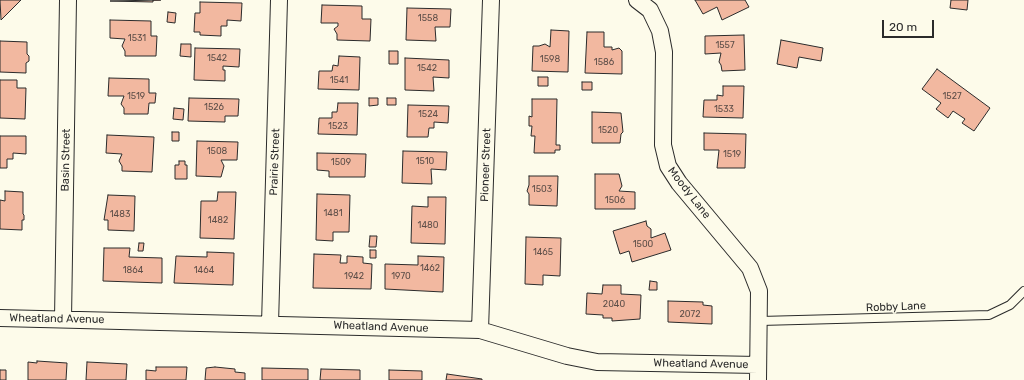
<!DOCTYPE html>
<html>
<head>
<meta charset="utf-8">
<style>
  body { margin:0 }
  #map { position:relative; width:1024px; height:380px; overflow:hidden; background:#fdfbea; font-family:Rubik,sans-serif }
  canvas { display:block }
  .scale { position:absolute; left:882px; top:20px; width:52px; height:18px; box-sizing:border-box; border:2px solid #2b2b2b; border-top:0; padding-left:5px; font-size:12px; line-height:14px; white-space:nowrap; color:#2b2b2b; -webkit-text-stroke:3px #fdfbea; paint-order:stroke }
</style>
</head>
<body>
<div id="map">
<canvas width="1024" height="380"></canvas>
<div class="scale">20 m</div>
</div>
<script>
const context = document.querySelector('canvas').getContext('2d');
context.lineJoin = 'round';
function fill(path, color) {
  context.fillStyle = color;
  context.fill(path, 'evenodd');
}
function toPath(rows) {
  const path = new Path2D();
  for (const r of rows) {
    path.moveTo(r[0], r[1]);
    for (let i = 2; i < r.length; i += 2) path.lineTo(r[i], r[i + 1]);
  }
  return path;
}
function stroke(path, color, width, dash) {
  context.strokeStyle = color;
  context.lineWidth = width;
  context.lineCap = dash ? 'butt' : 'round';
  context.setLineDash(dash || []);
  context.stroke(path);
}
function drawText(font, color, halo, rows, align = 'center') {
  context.font = font + ' Rubik,sans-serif';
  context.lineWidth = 3;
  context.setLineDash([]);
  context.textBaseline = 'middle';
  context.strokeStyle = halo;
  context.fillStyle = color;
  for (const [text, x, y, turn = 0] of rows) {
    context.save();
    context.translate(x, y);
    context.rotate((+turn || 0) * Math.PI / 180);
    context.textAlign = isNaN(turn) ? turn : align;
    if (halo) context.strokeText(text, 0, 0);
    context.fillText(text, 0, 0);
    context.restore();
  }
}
const building = toPath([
  [0,0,21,0,1,20,0,0],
  [153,0,153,2,110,1,161,0,153,0],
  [695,0,745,0,749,7,722,20,717,7,703,14,695,0],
  [951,0,968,0,967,10,950,8,951,0],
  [200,2,242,3,241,21,227,20,227,26,221,26,221,36,200,35,200,32,194,32,195,13,200,13,200,2],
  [322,5,362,6,362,19,371,19,370,41,337,40,337,34,334,29,338,26,338,23,321,23,322,5],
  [407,8,451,9,450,27,435,27,436,41,406,40,407,8],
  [168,12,176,13,175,23,167,22,168,12],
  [110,20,151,21,151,36,157,36,156,56,125,56,125,51,122,46,125,39,110,38,110,20],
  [551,30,569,31,568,72,532,71,533,46,539,46,545,44,550,47,551,30],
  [587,32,604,32,604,47,612,47,612,50,619,48,622,51,622,74,585,73,587,32],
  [744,35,745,70,722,71,721,65,719,62,721,53,705,54,705,36,744,35],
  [781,40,823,48,821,61,799,57,797,68,777,64,781,40],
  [0,41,27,42,27,54,29,56,29,61,26,63,26,73,0,72,0,41],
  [181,44,191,44,191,57,180,56,181,44],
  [195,48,240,49,239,67,223,66,223,70,225,70,225,81,194,80,195,48],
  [389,51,398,51,398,64,389,64,389,51],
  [339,56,360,57,359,90,318,89,319,71,332,71,333,65,338,66,339,56],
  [405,58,449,60,449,78,433,77,434,91,405,90,405,58],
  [937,69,990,108,974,131,962,123,965,119,953,111,948,118,936,109,941,103,922,89,937,69],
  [538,77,548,77,548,86,538,86,538,77],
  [109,78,149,79,149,93,156,93,155,103,149,103,148,114,124,114,124,108,121,104,124,96,108,96,109,78],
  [0,80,17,80,17,88,26,88,25,119,0,118,0,80],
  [582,82,592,82,592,90,582,90,582,82],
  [723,86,744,86,743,118,703,117,704,100,717,100,717,95,723,96,723,86],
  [189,98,239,99,238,116,225,116,225,122,188,121,189,98],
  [369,98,378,98,378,105,369,106,369,98],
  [387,98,396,98,396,105,387,105,387,98],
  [532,99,557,99,556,145,560,145,560,150,555,150,555,153,534,153,535,136,531,136,532,126,529,126,529,116,532,117,532,99],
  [338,103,358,103,357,135,318,134,319,118,332,118,332,112,337,112,338,103],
  [408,105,449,106,448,123,434,122,434,128,429,128,428,137,407,137,408,105],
  [174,108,184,109,183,120,173,119,174,108],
  [592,112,621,113,623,132,621,134,620,143,592,143,592,112],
  [172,132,179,132,179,141,172,141,172,132],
  [704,133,746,134,745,168,717,168,719,150,704,150,704,133],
  [107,135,154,137,152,172,122,171,122,166,119,161,122,154,106,153,107,135],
  [0,136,26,136,26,154,13,153,13,159,7,159,7,168,0,168,0,136],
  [197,141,238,142,237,160,221,160,224,166,221,177,196,176,197,141],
  [403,151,447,152,446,170,431,169,432,184,402,183,403,151],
  [317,153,366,154,365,177,329,177,329,171,317,170,317,153],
  [179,161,185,161,185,165,187,165,187,179,175,179,175,165,179,165,179,161],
  [595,174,619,174,622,186,619,191,635,192,635,209,595,209,595,174],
  [529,176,558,176,557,206,529,205,529,194,527,191,529,185,529,176],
  [5,191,23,192,23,214,24,215,24,220,22,220,22,230,0,229,0,200,5,201,5,191],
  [218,192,236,192,234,239,200,238,201,201,217,201,218,192],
  [317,194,350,195,349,232,333,232,333,241,316,240,317,194],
  [108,195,135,196,134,231,108,230,108,220,104,220,108,195],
  [428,197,446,197,445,244,411,243,412,206,428,207,428,197],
  [646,221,647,226,651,229,651,238,665,233,671,250,632,262,629,251,620,254,613,231,646,221],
  [370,236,377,236,376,247,369,247,370,236],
  [526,237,561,238,560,276,543,275,543,285,525,284,526,237],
  [139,243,144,243,143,251,138,251,139,243],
  [104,248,130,248,129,257,162,258,162,283,103,281,104,248],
  [370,250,376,250,376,258,370,258,370,250],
  [207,252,234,253,233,285,174,283,176,256,207,257,207,252],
  [314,254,341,255,340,263,347,263,347,256,363,257,363,263,372,264,371,289,313,288,314,254],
  [418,256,444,257,443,292,385,289,385,264,418,265,418,256],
  [650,281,657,282,657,290,649,290,650,281],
  [603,285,621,285,621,294,641,295,640,319,612,321,612,318,603,318,603,315,586,314,587,293,602,294,603,285],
  [668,301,703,302,703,305,712,306,712,324,668,322,668,301],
  [37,361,67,363,66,380,28,380,28,362,37,363,37,361],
  [87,362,127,364,126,380,86,380,87,362],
  [156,367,187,367,186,380,146,380,146,370,156,371,156,367],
  [215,367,235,369,235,372,245,373,245,380,205,380,206,368,215,367],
  [262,368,308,369,308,380,262,380,262,368],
  [321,369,360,370,360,380,320,380,321,369],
  [0,370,6,370,6,380,0,380,0,370],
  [389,370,422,371,422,380,389,380,389,370],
  [447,374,482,379,482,380,446,380,447,374]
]);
fill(building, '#f2b8a0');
stroke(building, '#2b2b2b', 1);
const service = toPath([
  [760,321,989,315,1010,305,1024,291]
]);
const minor = toPath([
  [637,0,650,10,660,31,664,52,663,145,668,166,679,183,750,268,759,291,758,380],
  [0,318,480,330,567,356,597,362,758,365],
  [63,319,68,0],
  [270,324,279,0],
  [480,330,491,0]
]);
stroke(service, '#2b2b2b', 10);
stroke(minor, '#2b2b2b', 18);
stroke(service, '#fdfbea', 8);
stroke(minor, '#fdfbea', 16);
drawText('9px', '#5d4e48', null, [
  ["1558",428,18],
  ["1531",137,38],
  ["1557",725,45],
  ["1542",217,58],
  ["1598",550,59],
  ["1586",604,62],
  ["1542",427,68],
  ["1541",339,80],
  ["1519",136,96],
  ["1527",952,96],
  ["1526",214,107],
  ["1533",724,109],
  ["1524",428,114],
  ["1523",338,126],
  ["1520",608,130],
  ["1508",217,151],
  ["1519",732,154],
  ["1510",425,161],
  ["1509",341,162],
  ["1503",542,189],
  ["1506",615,200],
  ["1481",333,213],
  ["1483",120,214],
  ["1482",218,220],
  ["1480",428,225],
  ["1500",643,244],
  ["1465",543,252],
  ["1462",430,268],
  ["1864",133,270],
  ["1464",204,270],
  ["1942",354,276],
  ["1970",401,276],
  ["2040",614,304],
  ["2072",690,314]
]);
drawText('11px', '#2b2b2b', '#fdfbea', [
  ["Basin Street",66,160,-89],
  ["Prairie Street",275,162,-88],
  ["Pioneer Street",486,165,-88],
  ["Moody Lane",689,193,52],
  ["Robby Lane",896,307,-2],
  ["Wheatland Avenue",57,319,1],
  ["Wheatland Avenue",381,327,2],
  ["Wheatland Avenue",701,364,1]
]);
</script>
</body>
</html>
